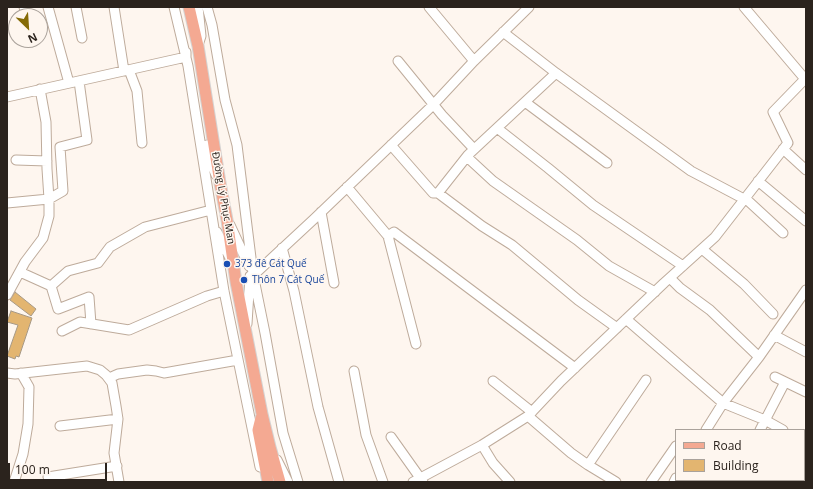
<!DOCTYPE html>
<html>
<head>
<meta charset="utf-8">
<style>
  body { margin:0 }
  #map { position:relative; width:813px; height:489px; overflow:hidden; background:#fef6ef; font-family:"Open Sans",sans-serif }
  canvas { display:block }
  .frame { position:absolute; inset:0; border:8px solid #2b231d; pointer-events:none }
  .legend { position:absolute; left:675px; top:429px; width:130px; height:52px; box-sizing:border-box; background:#fef6ef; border:1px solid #aaa29b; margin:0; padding:5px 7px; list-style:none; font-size:12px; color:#2b231d }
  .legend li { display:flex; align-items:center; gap:8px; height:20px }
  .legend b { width:20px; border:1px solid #aaa29b }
  .north { position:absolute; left:8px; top:8px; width:40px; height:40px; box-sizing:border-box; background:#fef6ef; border:1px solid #aaa29b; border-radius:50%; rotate:155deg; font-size:11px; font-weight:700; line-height:16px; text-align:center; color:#2b231d }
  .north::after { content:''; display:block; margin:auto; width:14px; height:18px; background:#856b07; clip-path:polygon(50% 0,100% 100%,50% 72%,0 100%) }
  .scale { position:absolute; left:8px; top:463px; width:99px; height:18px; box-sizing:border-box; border:2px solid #2b231d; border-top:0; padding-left:5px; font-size:12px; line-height:14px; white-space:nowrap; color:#2b231d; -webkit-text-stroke:3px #fef6ef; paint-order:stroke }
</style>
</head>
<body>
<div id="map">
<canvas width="813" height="489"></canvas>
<div class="frame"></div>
<ul class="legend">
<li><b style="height:5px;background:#f4a992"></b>Road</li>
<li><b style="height:11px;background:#e3b570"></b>Building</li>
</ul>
<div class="north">N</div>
<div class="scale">100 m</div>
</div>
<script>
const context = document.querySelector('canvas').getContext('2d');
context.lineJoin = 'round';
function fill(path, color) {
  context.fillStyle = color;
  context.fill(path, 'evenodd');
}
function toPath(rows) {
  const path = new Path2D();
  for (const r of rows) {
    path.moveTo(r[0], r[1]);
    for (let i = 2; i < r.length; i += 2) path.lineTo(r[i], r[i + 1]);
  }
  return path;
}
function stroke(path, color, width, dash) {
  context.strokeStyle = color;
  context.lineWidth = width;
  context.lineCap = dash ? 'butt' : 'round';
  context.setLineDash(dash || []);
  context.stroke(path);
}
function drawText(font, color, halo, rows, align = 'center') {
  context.font = font + ' "Open Sans",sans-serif';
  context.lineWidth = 3;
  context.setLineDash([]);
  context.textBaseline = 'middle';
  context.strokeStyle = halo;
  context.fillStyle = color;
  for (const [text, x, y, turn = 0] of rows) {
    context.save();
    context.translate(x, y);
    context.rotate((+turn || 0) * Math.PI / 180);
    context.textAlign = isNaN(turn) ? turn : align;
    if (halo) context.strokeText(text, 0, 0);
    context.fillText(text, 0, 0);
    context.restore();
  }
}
const building = toPath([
  [15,292,36,309,31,316,10,300,15,292],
  [11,311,32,318,19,357,16,356,15,359,7,356,18,325,7,322,11,311]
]);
fill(building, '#e3b570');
stroke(building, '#a79986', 1);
const minor = toPath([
  [24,7,27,16],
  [48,7,69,83],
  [76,7,82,38],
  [114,7,124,71],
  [174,7,188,66,224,291,260,467],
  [207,7,212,25,225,100,237,145,253,274,265,333,283,433,298,482],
  [429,7,474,61,529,7],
  [744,7,805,79,806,77],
  [503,32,556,73,468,155,438,193,482,226,512,245,578,300,617,328],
  [198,45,201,36,198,7],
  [398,61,442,115,474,149],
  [129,70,137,91,142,143],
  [556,73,691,171,744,199],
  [7,97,186,57,186,52],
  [525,102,607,163],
  [497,128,548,168,593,205,683,266],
  [207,145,211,163,216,175],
  [391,145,433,193,438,193],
  [783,149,806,170],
  [467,157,493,181,577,240,609,266,655,292],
  [16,160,47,161],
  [758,181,806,221],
  [347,187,388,236,394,232,575,368],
  [745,198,783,233],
  [7,203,49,199,63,191,60,147,87,140,79,81],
  [321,212,334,283],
  [230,225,249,266],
  [217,232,230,258],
  [388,236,416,344],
  [282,248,294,291,318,407,339,482],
  [702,249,744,284,773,314],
  [20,272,51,286,68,271,98,263,110,247,145,227,211,210],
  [670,278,680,288,710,310,759,357],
  [51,286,58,309,89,297,91,324],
  [7,295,25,262,43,238,49,216,49,199,47,169,46,122,40,89],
  [626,319,723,403,765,420,783,430],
  [247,324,250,276,258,271,314,219,433,105,474,61],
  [62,331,80,322,129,330,207,296,224,291],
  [774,335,806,352],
  [354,371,366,435,383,482],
  [7,373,15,374,87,366,100,370,106,375,112,383,116,406,118,419,114,453,119,482],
  [775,377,806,392],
  [109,378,118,374,147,370,156,371,164,373,238,360],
  [493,381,532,412],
  [528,416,571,453,588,465,616,482],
  [60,426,118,419],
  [706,430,723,403,759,357,806,290],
  [760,430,785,382],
  [391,437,423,482],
  [804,441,806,442],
  [482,445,493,463,510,482],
  [277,460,288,482],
  [588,465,646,380],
  [48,477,117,466],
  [791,480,795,482],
  [14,482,23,454,28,424,29,387,21,373],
  [413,482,482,445,528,416,561,381,664,283,715,237,788,143,773,112,805,79,806,80],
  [651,482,676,446],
  [674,482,676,478],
  [726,482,728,480]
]);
const major = toPath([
  [189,7,198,46,220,183,227,220,236,282,262,414,270,447,280,482],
  [261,418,258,430,268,482]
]);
stroke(minor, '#beab9b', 11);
stroke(major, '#d5d3d2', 13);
stroke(minor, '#fff', 9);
stroke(major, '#f4a992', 11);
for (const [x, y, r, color] of [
  [227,264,4,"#1a4fb4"],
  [244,280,4,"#1a4fb4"]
]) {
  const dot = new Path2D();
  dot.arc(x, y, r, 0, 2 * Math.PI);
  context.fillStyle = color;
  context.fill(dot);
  stroke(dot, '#fef6ef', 1.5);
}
drawText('10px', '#2b231d', '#fef6ef', [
  ["Đường Lý Phục Man",223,198,80]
]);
drawText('10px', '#164399', '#fef6ef', [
  ["373 đê Cát Quế",235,264],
  ["Thôn 7 Cát Quế",252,280]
], 'left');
</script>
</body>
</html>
